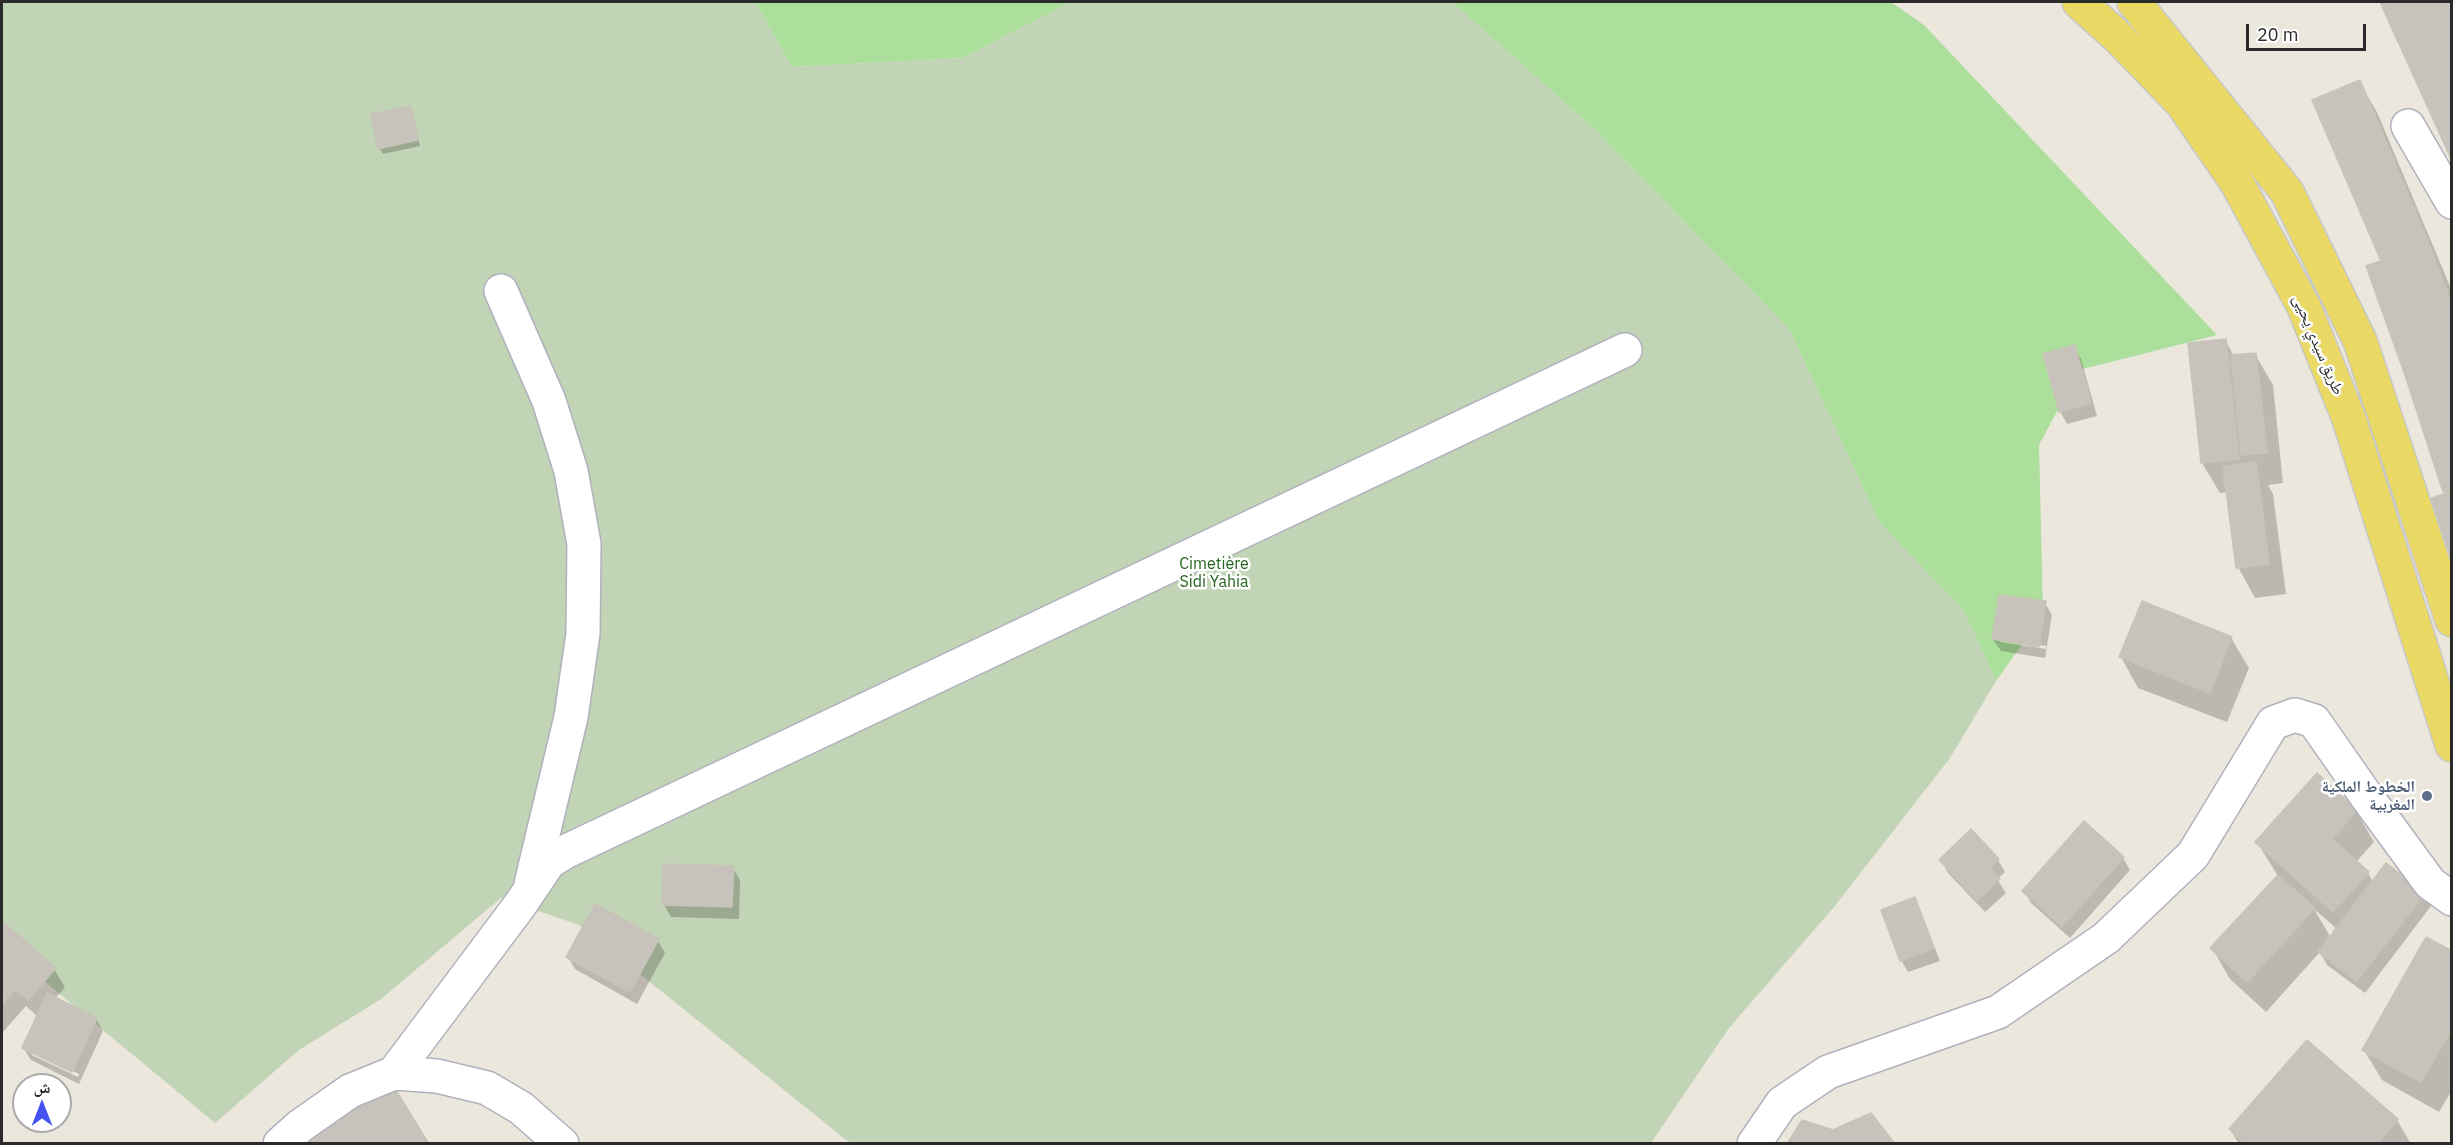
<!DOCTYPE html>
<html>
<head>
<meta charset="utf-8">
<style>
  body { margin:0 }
  #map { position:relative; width:2453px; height:1145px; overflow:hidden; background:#ebe7dd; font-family:"IBM Plex Sans","Noto Naskh Arabic",sans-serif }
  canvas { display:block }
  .frame { position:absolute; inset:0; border:3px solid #2a2a2a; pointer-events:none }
  .north { position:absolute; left:12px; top:1073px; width:60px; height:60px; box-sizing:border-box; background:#fff; border:2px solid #aaa; border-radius:50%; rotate:0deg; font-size:16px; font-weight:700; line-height:24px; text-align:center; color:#2a2a2a }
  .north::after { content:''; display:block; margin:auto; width:21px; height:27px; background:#4452f1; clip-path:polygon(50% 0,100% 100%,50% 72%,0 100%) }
  .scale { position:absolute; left:2246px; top:24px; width:120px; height:27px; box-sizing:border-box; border:3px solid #2a2a2a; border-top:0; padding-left:8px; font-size:18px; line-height:21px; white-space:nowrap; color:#2a2a2a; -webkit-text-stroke:4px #fff; paint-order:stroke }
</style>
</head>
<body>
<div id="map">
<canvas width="2453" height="1145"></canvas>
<div class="frame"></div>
<div class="north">ش</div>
<div class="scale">20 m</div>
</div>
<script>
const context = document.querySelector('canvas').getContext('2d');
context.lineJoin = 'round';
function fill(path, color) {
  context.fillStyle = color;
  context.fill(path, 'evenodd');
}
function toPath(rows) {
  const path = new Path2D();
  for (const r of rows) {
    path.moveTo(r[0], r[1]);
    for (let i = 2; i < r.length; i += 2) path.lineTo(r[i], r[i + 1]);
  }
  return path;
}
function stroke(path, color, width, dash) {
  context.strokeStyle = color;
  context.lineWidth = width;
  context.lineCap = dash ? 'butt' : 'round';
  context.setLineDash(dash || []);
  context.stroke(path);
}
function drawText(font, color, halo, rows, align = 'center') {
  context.font = font + ' "IBM Plex Sans","Noto Naskh Arabic",sans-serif';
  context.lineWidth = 5;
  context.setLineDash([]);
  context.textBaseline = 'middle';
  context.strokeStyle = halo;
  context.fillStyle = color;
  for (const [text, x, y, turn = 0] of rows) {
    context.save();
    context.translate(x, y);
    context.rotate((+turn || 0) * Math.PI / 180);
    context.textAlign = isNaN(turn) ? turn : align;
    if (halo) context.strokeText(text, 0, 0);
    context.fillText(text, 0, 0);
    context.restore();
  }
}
fill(toPath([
  [755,2,1071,2,963,58,792,67],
  [1452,2,1891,2,1924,25,2217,335,2079,370,2039,445,2043,615,1996,681,1964,611,1879,522,1789,329,1592,127]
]), '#acdf9c');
fill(toPath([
  [2,2,755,2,792,67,963,58,1071,2,1452,2,1592,127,1789,329,1879,522,1964,611,1996,681,1950,758,1834,907,1729,1028,1651,1143,850,1143,579,925,501,898,381,999,299,1050,215,1123,2,946]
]), '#c1d4b5');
fill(toPath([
  [2382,2,2452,2,2452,157],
  [2359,82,2377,112,2452,291,2452,559,2446,494,2383,262],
  [410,108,413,114,420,146,383,154,380,149],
  [2225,340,2234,356,2255,354,2273,385,2283,483,2268,485,2273,494,2286,594,2255,598,2238,567,2228,492,2220,493,2202,463],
  [2074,347,2081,359,2097,416,2067,424,2060,411],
  [2045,603,2052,615,2045,658,2001,651,1993,639],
  [2000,639,2046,646,2046,649,2000,642],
  [2231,638,2249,668,2227,722,2138,688,2121,657],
  [2317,776,2356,811,2374,842,2356,862,2368,873,2373,882,2424,894,2431,906,2365,993,2327,965,2320,952,2266,1012,2230,979,2212,948,2278,876,2257,842],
  [2314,909,2337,929,2331,938],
  [2123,858,2130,870,2070,938,2031,903,2024,891],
  [1941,860,1998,860,2005,872,1997,879,2006,893,1985,912,1948,873],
  [665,866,733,868,740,880,739,919,671,917,664,905],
  [1914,899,1921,912,1940,961,1908,972,1901,960],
  [2,923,54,969,65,987,55,999,96,1019,103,1031,79,1084,31,1060,23,1048,38,1017,26,1006,2,1033],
  [32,1051,79,1074,78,1077,32,1055],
  [658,941,665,953,637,1004,575,969,568,957],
  [2452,953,2452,1090,2439,1112,2382,1080,2364,1050],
  [2397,1120,2411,1144,2239,1144,2230,1129]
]), '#0003');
const building = toPath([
  [2380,2,2452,2,2452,161,2380,2],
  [2360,80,2429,244,2381,261,2312,100,2360,80],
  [411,106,418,140,378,149,371,114,411,106],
  [2429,244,2452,305,2452,359,2405,375,2366,266,2429,244],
  [2226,339,2239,459,2201,463,2188,343,2226,339],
  [2075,345,2091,403,2059,412,2043,354,2075,345],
  [2256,353,2267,453,2241,455,2231,355,2256,353],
  [2452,359,2452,489,2443,492,2405,375,2452,359],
  [2256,462,2269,564,2236,568,2223,467,2256,462],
  [2452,491,2452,563,2429,499,2452,491],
  [1999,595,2046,601,2039,647,1992,639,1999,595],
  [2142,601,2232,637,2210,693,2119,657,2142,601],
  [2317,773,2357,810,2332,839,2369,872,2333,912,2255,842,2317,773],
  [2084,821,2124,857,2062,927,2022,891,2084,821],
  [1971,829,1999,859,1989,868,2000,879,1977,901,1939,860,1971,829],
  [2386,863,2425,893,2357,981,2318,952,2386,863],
  [663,864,734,866,732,907,662,905,663,864],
  [2278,875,2315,908,2247,982,2210,948,2278,875],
  [1915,897,1934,948,1900,961,1881,910,1915,897],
  [595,904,659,939,630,992,566,957,595,904],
  [2,921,56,968,28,1000,15,989,2,1004,2,921],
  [2426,937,2452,951,2452,1029,2421,1082,2362,1050,2426,937],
  [47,993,97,1018,72,1072,22,1048,47,993],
  [2307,1040,2398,1119,2377,1144,2245,1144,2229,1129,2307,1040],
  [392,1084,429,1144,292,1144,392,1084],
  [1871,1113,1895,1144,1787,1144,1802,1120,1833,1130,1871,1113]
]);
fill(building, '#c7c3bc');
stroke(building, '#c7c3b7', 1.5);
const minor = toPath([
  [2408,126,2452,202],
  [501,291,549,401,571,471,584,544,583,634,571,717,531,884],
  [394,1073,520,905,549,862,567,851,1625,350],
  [280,1144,300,1126,350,1091,394,1073,437,1076,487,1088,521,1108,562,1144],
  [1754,1144,1782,1103,1828,1072,1998,1012,2106,938,2193,855,2273,723,2295,715,2314,721,2367,797,2430,883,2452,899]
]);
const major = toPath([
  [2079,2,2118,37,2182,103,2237,183,2304,307,2349,419,2452,745],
  [2134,2,2287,192,2360,341,2452,620]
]);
stroke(minor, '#b0b1bd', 36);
stroke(major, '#c8c8c8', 36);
stroke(minor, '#fff', 33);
stroke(major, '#ead964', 33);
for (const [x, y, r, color] of [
  [2427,796,6,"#5c6f8a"]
]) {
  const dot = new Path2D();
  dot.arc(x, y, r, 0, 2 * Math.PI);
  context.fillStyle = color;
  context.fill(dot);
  stroke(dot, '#fff', 2);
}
drawText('16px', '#2a2a2a', '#fff', [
  ["طريق سيدي يحيى",2318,345,67]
]);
drawText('16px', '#25641e', '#fff', [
  ["Cimetière",1214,564],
  ["Sidi Yahia",1214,582]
]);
drawText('bold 16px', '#4e5e75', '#fff', [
  ["الخطوط الملكية",2415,787],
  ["المغربية",2415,805]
], 'right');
</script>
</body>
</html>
